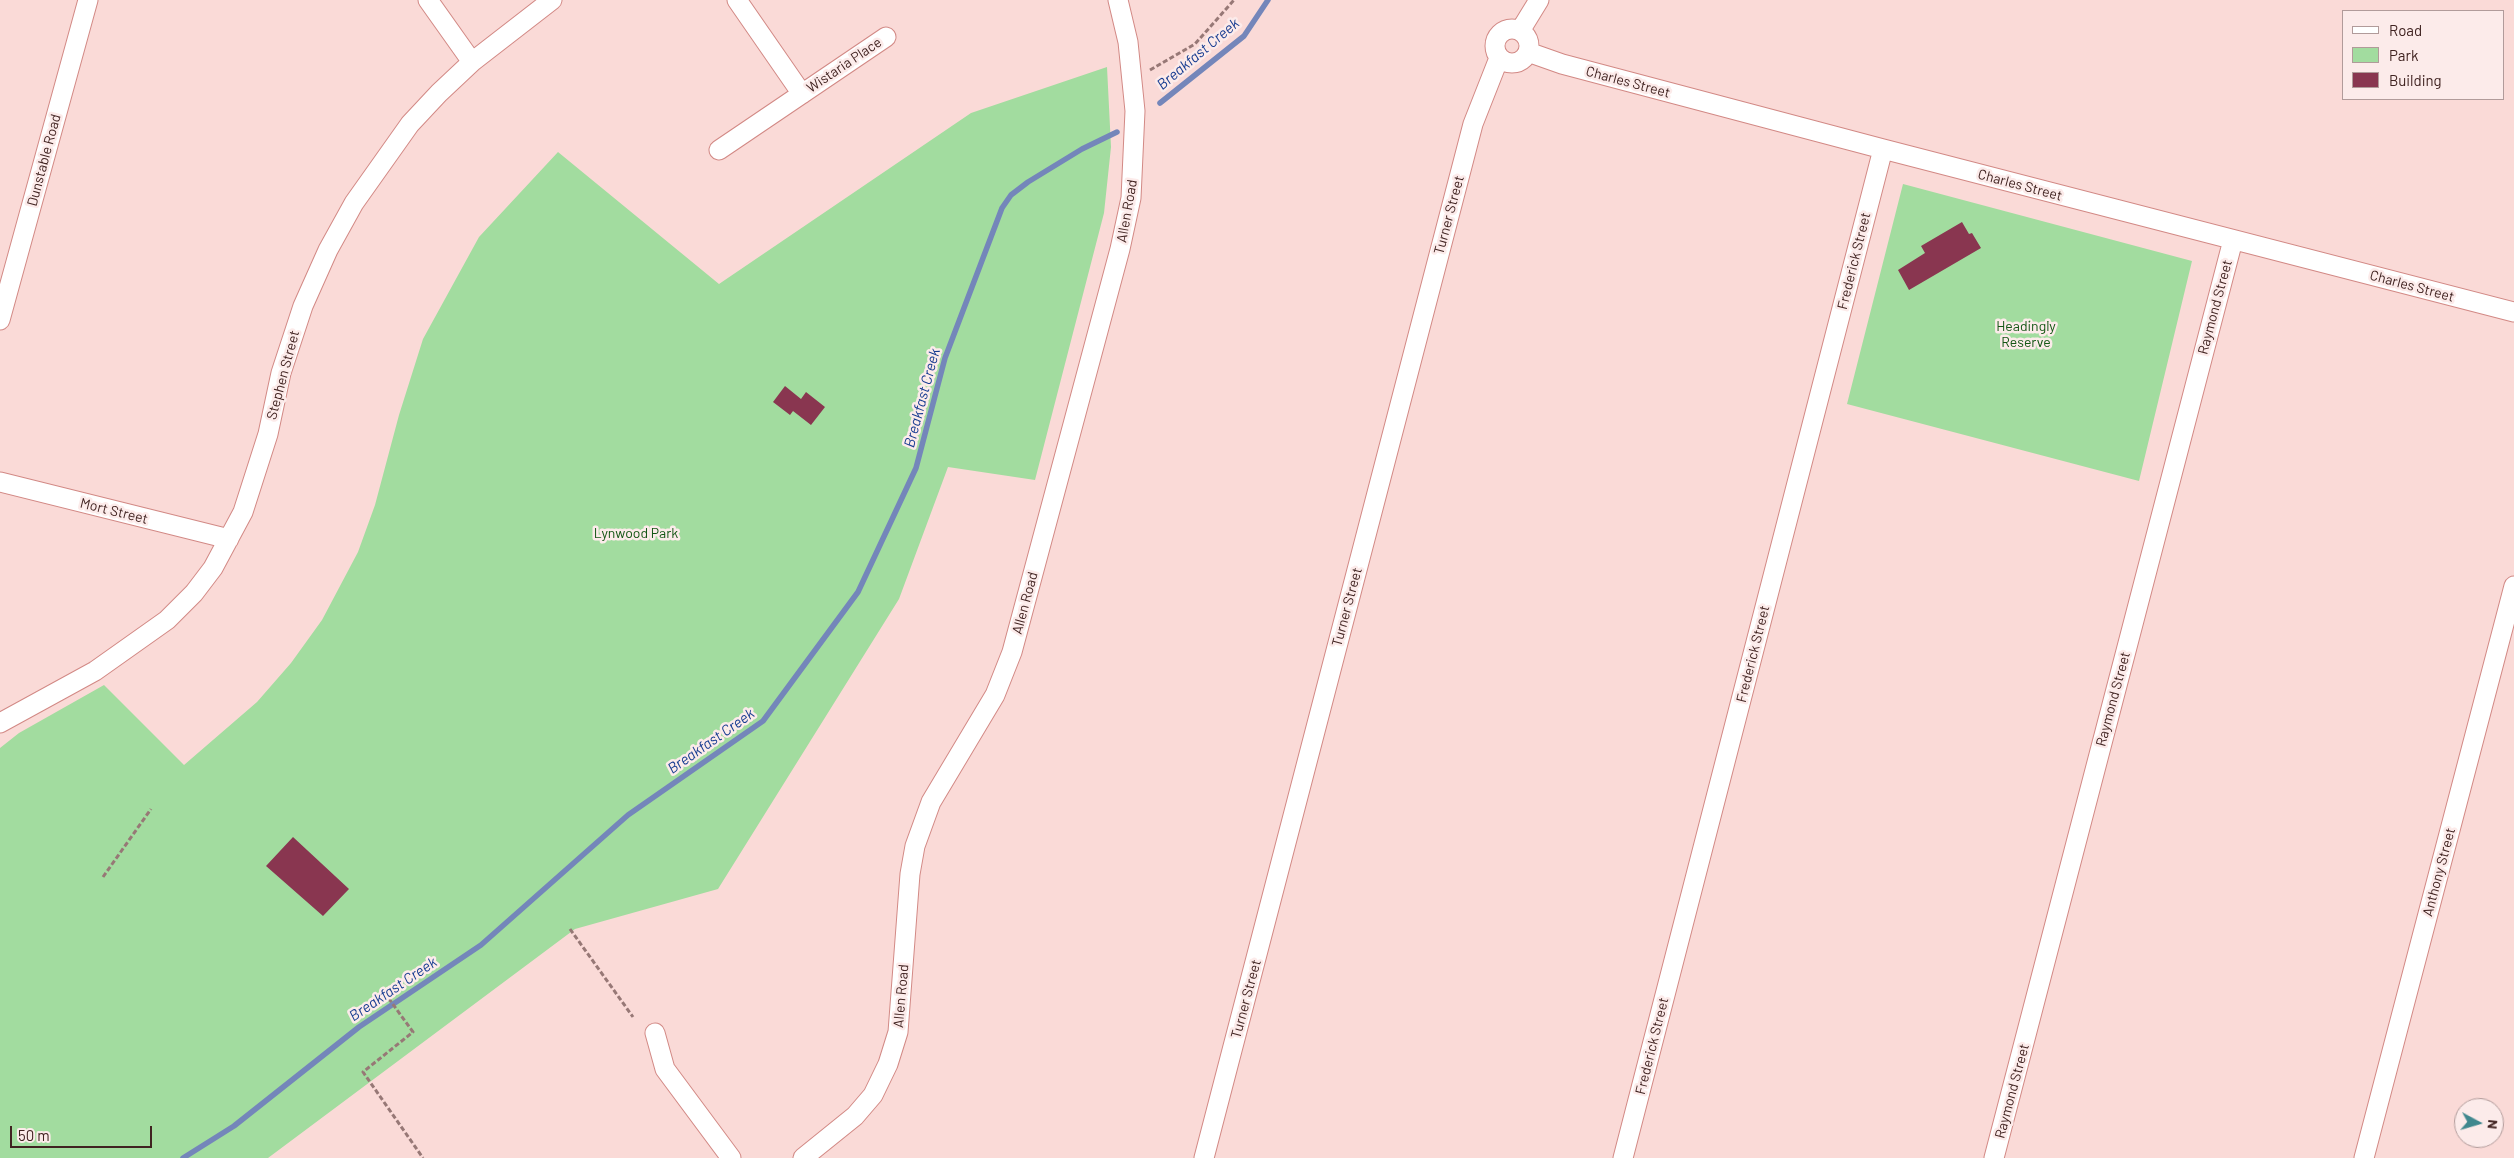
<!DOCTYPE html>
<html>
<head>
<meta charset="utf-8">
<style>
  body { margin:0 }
  #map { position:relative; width:2514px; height:1158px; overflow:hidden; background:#fadad7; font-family:Barlow,sans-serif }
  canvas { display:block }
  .legend { position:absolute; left:2342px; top:10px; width:162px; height:90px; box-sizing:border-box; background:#fcebea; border:1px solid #b19b9a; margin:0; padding:6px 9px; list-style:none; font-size:15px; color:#402321 }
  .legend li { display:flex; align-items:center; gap:10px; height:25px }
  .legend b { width:25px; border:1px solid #b19b9a }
  .north { position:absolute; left:2454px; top:1098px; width:50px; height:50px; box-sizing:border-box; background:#fcebea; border:1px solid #b19b9a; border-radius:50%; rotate:96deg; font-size:14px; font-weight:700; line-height:20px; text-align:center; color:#402321 }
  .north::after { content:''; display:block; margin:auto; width:18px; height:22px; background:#40888e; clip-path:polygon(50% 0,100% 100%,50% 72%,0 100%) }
  .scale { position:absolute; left:10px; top:1126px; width:142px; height:22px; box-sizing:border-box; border:2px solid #402321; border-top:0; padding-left:6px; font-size:15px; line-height:18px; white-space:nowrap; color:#402321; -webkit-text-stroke:4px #fcebea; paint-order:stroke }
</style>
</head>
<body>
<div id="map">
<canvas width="2514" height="1158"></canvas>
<ul class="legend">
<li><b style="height:6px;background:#fff"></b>Road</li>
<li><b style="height:14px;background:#a2dc9f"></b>Park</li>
<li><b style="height:14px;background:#893650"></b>Building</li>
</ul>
<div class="north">N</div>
<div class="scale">50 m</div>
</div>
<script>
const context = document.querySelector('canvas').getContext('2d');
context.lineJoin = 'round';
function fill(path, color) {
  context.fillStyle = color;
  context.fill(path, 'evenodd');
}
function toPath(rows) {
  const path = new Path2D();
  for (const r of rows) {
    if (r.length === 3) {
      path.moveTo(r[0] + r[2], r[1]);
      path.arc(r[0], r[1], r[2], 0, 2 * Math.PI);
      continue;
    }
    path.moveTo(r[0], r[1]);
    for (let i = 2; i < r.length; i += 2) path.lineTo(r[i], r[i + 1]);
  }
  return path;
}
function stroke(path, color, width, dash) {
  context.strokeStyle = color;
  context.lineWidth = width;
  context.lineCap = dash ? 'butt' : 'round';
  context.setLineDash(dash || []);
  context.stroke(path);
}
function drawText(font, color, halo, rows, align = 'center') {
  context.font = font + ' Barlow,sans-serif';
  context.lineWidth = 5;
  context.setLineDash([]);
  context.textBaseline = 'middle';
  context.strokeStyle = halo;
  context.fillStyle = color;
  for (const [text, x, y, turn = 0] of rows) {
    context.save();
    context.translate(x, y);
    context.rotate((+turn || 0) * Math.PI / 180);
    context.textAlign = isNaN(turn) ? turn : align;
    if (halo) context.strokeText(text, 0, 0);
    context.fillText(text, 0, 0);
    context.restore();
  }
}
fill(toPath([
  [1107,67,1111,147,1104,213,1035,480,948,467,899,599,718,889,575,929,268,1158,0,1158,0,748,19,733,104,685,184,765,257,702,291,663,322,620,358,552,375,505,399,415,423,339,479,237,558,152,719,284,971,113],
  [1903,184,2192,261,2139,481,1847,404]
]), '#a2dc9f');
stroke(toPath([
  [1160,103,1244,36,1268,0],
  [183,1158,234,1126,359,1027,481,945,628,815,763,721,858,592,916,468,945,358,1002,208,1011,195,1028,182,1082,149,1117,132]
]), '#7486ba', 5.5);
fill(toPath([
  [1962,222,1969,234,1972,233,1981,248,1909,290,1898,270,1925,253,1921,246],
  [785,386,801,399,806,392,825,407,811,425,793,411,790,415,773,402],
  [293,837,349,889,323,916,266,866]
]), '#893650');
const minor = toPath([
  [428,0,472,62],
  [737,0,802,94],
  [1512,46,17],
  [1520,31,1539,0],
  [1528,52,1562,64,1883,149,2514,312],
  [719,150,886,37],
  [0,320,88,0],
  [0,482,229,539],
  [0,723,95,671,167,620,194,593,213,568,243,512,268,434,281,373,303,306,328,250,354,203,410,124,439,93,472,62,552,0],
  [655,1033,665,1069,731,1158],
  [803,1158,855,1116,873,1095,888,1064,898,1032,910,874,915,846,931,802,995,695,1012,652,1120,249,1131,198,1135,111,1128,42,1118,0],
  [1204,1158,1473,124,1499,58],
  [1623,1158,1883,149],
  [1994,1158,2233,240],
  [2364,1158,2514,586]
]);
stroke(minor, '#d28985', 21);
stroke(toPath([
  [1150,70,1195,44,1234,0],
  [103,877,151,809],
  [570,929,633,1017],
  [384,992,413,1032,363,1072,423,1158]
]), '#977876', 3, [5, 2.5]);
stroke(minor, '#fff', 19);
drawText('14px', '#402321', '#fcebea', [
  ["Wistaria Place",844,65,-34],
  ["Charles Street",1628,82,15],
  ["Dunstable Road",44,160,-75],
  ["Charles Street",2020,185,15],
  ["Allen Road",1127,211,-80],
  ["Turner Street",1449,215,-75],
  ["Frederick Street",1854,261,-76],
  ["Charles Street",2412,286,15],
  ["Raymond Street",2215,307,-75],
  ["Stephen Street",283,375,-75],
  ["Mort Street",114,511,14],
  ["Allen Road",1025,603,-75],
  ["Turner Street",1347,607,-75],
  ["Frederick Street",1753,654,-76],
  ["Raymond Street",2113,699,-75],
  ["Anthony Street",2439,872,-75],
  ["Allen Road",901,996,-85],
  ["Turner Street",1246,999,-75],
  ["Frederick Street",1652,1046,-76],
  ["Raymond Street",2012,1091,-75]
]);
drawText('14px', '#135614', '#fcebea', [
  ["Headingly",2026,326],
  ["Reserve",2026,342],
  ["Lynwood Park",636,533]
]);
drawText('italic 15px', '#173c91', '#fcebea', [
  ["Breakfast Creek",1198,54,-40],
  ["Breakfast Creek",922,398,-75],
  ["Breakfast Creek",711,741,-35],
  ["Breakfast Creek",393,989,-34]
]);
</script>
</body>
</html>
